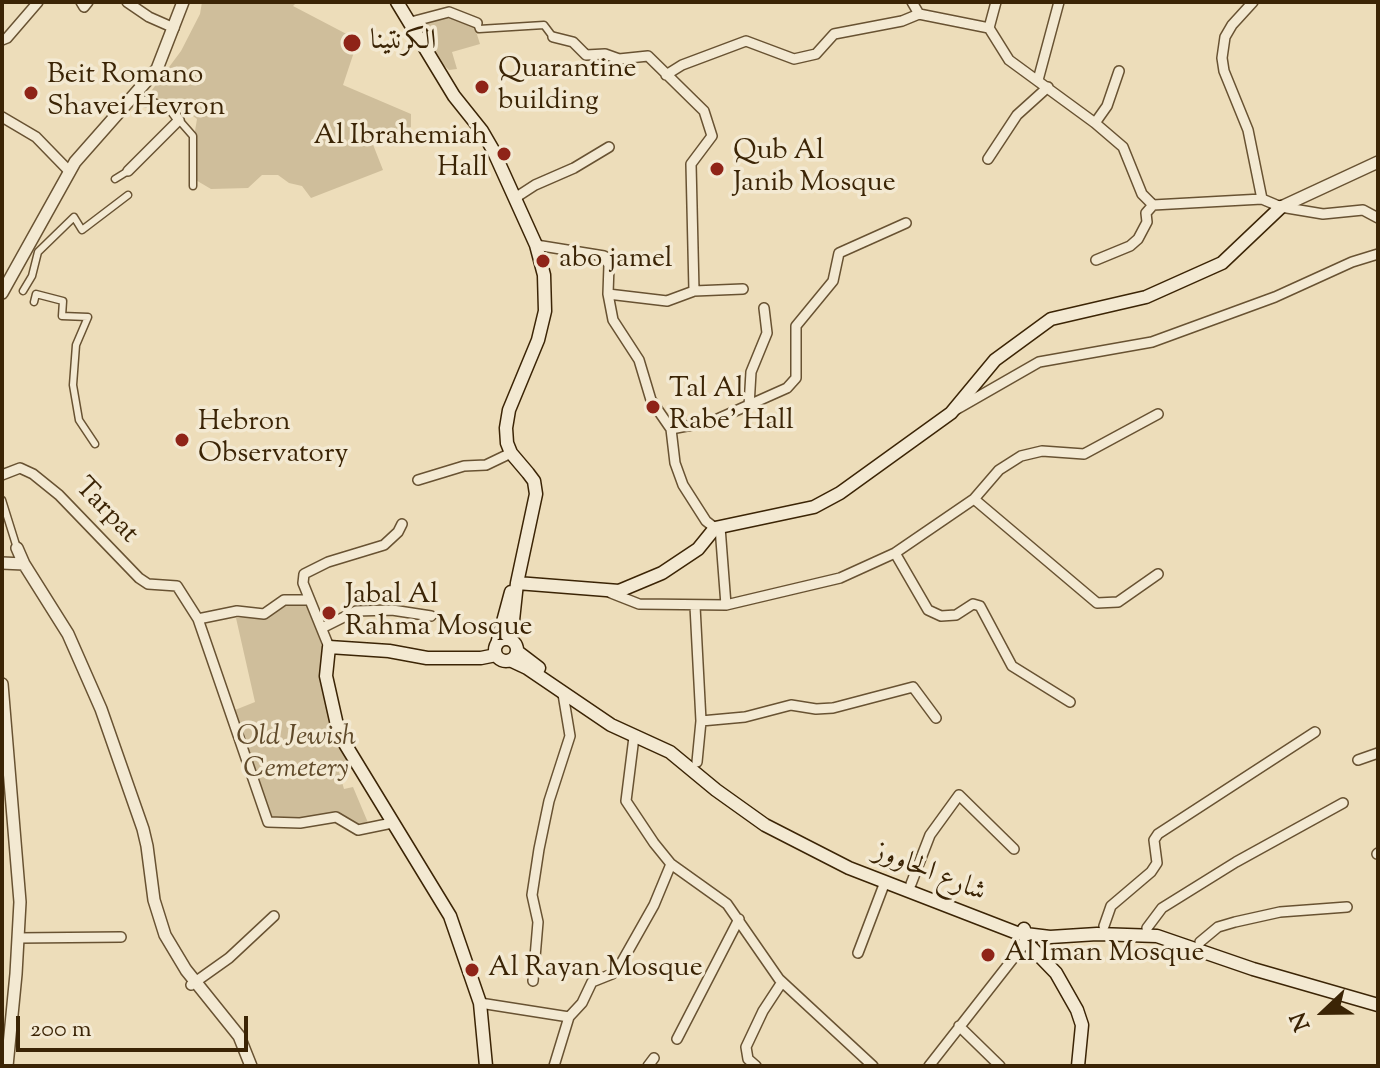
<!DOCTYPE html>
<html>
<head>
<meta charset="utf-8">
<style>
  body { margin:0 }
  #map { position:relative; width:1380px; height:1068px; overflow:hidden; background:#edddba; font-family:"Sorts Mill Goudy",serif }
  canvas { display:block }
  .frame { position:absolute; inset:0; border:4px solid #3b2405; pointer-events:none }
  .north { position:absolute; left:1284px; top:972px; width:80px; height:80px; -webkit-text-stroke:6px #f3e9d2; paint-order:stroke; rotate:248deg; font-size:22px; font-weight:700; line-height:32px; text-align:center; color:#3b2405 }
  .north::after { content:''; display:block; margin:auto; width:28px; height:36px; background:#3b2405; clip-path:polygon(50% 0,100% 100%,50% 72%,0 100%) }
  .scale { position:absolute; left:16px; top:1016px; width:232px; height:36px; box-sizing:border-box; border:4px solid #3b2405; border-top:0; padding-left:10px; font-size:24px; line-height:28px; white-space:nowrap; color:#3b2405; -webkit-text-stroke:6px #f3e9d2; paint-order:stroke }
</style>
</head>
<body>
<div id="map">
<canvas width="1380" height="1068"></canvas>
<div class="frame"></div>
<div class="north">N</div>
<div class="scale">200 m</div>
</div>
<script>
const context = document.querySelector('canvas').getContext('2d');
context.lineJoin = 'round';
function fill(path, color) {
  context.fillStyle = color;
  context.fill(path, 'evenodd');
}
function toPath(rows) {
  const path = new Path2D();
  for (const r of rows) {
    if (r.length === 3) {
      path.moveTo(r[0] + r[2], r[1]);
      path.arc(r[0], r[1], r[2], 0, 2 * Math.PI);
      continue;
    }
    path.moveTo(r[0], r[1]);
    for (let i = 2; i < r.length; i += 2) path.lineTo(r[i], r[i + 1]);
  }
  return path;
}
function stroke(path, color, width, dash) {
  context.strokeStyle = color;
  context.lineWidth = width;
  context.lineCap = dash ? 'butt' : 'round';
  context.setLineDash(dash || []);
  context.stroke(path);
}
function drawText(font, color, halo, rows, align = 'center') {
  context.font = font + ' "Sorts Mill Goudy",Amiri,serif';
  context.lineWidth = 7;
  context.setLineDash([]);
  context.textBaseline = 'middle';
  context.strokeStyle = halo;
  context.fillStyle = color;
  for (const [text, x, y, turn = 0] of rows) {
    context.save();
    context.translate(x, y);
    context.rotate((+turn || 0) * Math.PI / 180);
    context.textAlign = isNaN(turn) ? turn : align;
    if (halo) context.strokeText(text, 0, 0);
    context.fillText(text, 0, 0);
    context.restore();
  }
}
fill(toPath([
  [202,2,297,2,293,6,358,40,343,85,411,114,411,127,372,142,383,170,311,198,302,186,289,183,278,175,262,175,248,188,211,189,194,179,190,161,197,119,181,107,149,94,181,51,200,14],
  [445,14,474,25,480,44,452,52,457,69,449,70,435,57,417,26,419,22],
  [285,603,308,606,324,651,332,727,351,766,339,772,344,789,353,787,369,825,355,823,338,813,287,821,272,817,265,805,235,710,255,702,236,618,271,614]
]), '#cfbe9b');
const pedestrian = toPath([
  [477,23,479,29,544,25,553,37],
  [179,120,193,136,193,186],
  [115,179,128,171],
  [23,291,32,276,38,252,74,217,82,230,128,195],
  [34,302,36,294,63,301,62,316,88,317,76,345,73,385,79,420,95,444],
  [2,500,17,548]
]);
const minor = toPath([
  [81,2,84,7,88,2],
  [127,2,149,17,174,28],
  [912,2,919,14,989,28],
  [996,2,989,28,1009,60,1095,123,1123,147,1142,194,1153,205,1262,199],
  [1253,2,1232,25,1225,37,1222,58,1224,71,1248,130,1262,199,1281,207,1323,214,1363,210,1378,218],
  [411,22,449,12,477,23],
  [553,37,573,42,586,55,605,54,619,59,648,56,704,111,712,136,691,164,694,291],
  [2,40,7,38,38,2],
  [666,75,682,65,746,41,794,59,816,54,834,34,902,21,919,14],
  [1038,80,1059,2],
  [2,117,36,137,70,172],
  [1095,123,1107,106,1119,71],
  [988,159,1017,115,1048,87],
  [128,171,179,120,170,108,132,98],
  [515,198,535,185,574,168,609,147],
  [536,245,604,256,609,265,608,294,613,320,639,360,651,400,671,429,675,463,683,485,706,521,715,528],
  [1096,260,1130,246,1138,239,1147,222,1146,213,1153,205],
  [608,294,667,301,694,291,743,289],
  [749,406,751,372,767,333,764,308],
  [957,409,1039,362,1152,342,1275,297,1352,262,1378,254],
  [671,429,713,421,787,388,796,378,796,326,833,281,839,253,906,223],
  [2,475,20,468,33,474,59,495,139,578,148,584,177,586,198,619,268,822,300,823,336,817,358,830,392,823],
  [418,480,464,466,486,465,511,453],
  [974,499,1097,603,1118,602,1158,574],
  [720,527,726,605],
  [895,553,928,610,941,616,956,615,973,604,980,606,1012,666,1070,702],
  [611,593,639,604,726,605,840,578,895,553,974,499,999,470,1021,456,1042,451,1084,454,1158,414],
  [695,606,701,721,697,762],
  [198,619,237,611,264,614,284,600,310,600],
  [322,628,356,611,392,610,431,616],
  [329,647,303,583,304,574,328,562,384,545,398,532,402,524],
  [701,721,745,717,791,705,816,709,833,708,913,687,936,718],
  [634,737,626,801,654,843,671,864,727,904,779,979,873,1066],
  [1358,760,1378,753],
  [1377,854,1378,853],
  [911,884,930,835,959,795,1014,849],
  [1104,926,1111,906,1151,872,1157,863,1154,840,1158,834,1315,732],
  [1147,928,1162,908,1236,862,1343,803],
  [18,938,121,937],
  [1200,942,1218,927,1235,922,1280,912,1347,907],
  [858,953,885,882],
  [533,981,538,922,532,895,539,849,549,801,570,736,563,694],
  [191,985,229,958,274,916],
  [480,1003,569,1017],
  [959,1026,1000,1066],
  [677,1039,739,919],
  [554,1066,569,1017,582,1003,592,982,612,974,619,967,654,905,671,864],
  [648,1066,654,1058],
  [756,1066,748,1059,746,1047,763,1011,782,982],
  [929,1066,1026,942]
]);
const tertiary = toPath([
  [1281,207,1378,162],
  [2,293,75,162,157,69,183,2],
  [17,548,24,564],
  [2,563,24,564,68,634,101,709,143,829,147,846,154,900,165,935,186,970,239,1036,251,1066],
  [2,684,20,902,16,974,7,1066]
]);
const secondary = toPath([
  [397,2,454,96,482,131,493,150,536,245,544,275,545,311,538,340,509,410,506,428,507,443,511,453,528,473,534,481,536,494,517,583,511,639],
  [517,583,619,591,662,573,698,549,715,528,814,507,840,493,951,413,995,360,1051,319,1146,297,1222,263,1281,207],
  [506,650,11],
  [497,644,511,592],
  [518,652,539,668],
  [512,661,527,668,611,725,670,752,716,790,765,825,849,868,1017,933,1050,937,1097,934,1157,936,1253,969,1378,1005],
  [1024,929,1026,942,1056,973,1077,1010,1082,1025,1078,1066],
  [486,1066,480,1003,450,916,339,734,326,676,329,647,389,651,427,658,481,658,496,655]
]);
stroke(pedestrian, '#685232', 9);
stroke(minor, '#685232', 12);
stroke(tertiary, '#685232', 14);
stroke(secondary, '#3b2405', 15);
stroke(pedestrian, '#f3e9d2', 6);
stroke(minor, '#f3e9d2', 9);
stroke(tertiary, '#f3e9d2', 11);
stroke(secondary, '#f3e9d2', 12);
for (const [x, y, r, color] of [
  [352,43,10,"#8f2418"],
  [482,87,8,"#8f2418"],
  [31,93,8,"#8f2418"],
  [504,154,8,"#8f2418"],
  [717,169,8,"#8f2418"],
  [543,261,8,"#8f2418"],
  [653,407,8,"#8f2418"],
  [182,440,8,"#8f2418"],
  [329,613,8,"#8f2418"],
  [988,955,8,"#8f2418"],
  [472,970,8,"#8f2418"]
]) {
  const dot = new Path2D();
  dot.arc(x, y, r, 0, 2 * Math.PI);
  context.fillStyle = color;
  context.fill(dot);
  stroke(dot, '#f3e9d2', 3);
}
drawText('28px', '#3b2405', '#f3e9d2', [
  ["الكرنتينا",370,43],
  ["Quarantine",498,71],
  ["building",498,103],
  ["Beit Romano",47,77],
  ["Shavei Hevron",47,109],
  ["Al Ibrahemiah",488,138,"right"],
  ["Hall",488,170,"right"],
  ["Qub Al",733,153],
  ["Janib Mosque",733,185],
  ["abo jamel",559,261],
  ["Tal Al",669,391],
  ["Rabe' Hall",669,423],
  ["Hebron",198,424],
  ["Observatory",198,456],
  ["Jabal Al",345,597],
  ["Rahma Mosque",345,629],
  ["Al Iman Mosque",1004,955],
  ["Al Rayan Mosque",488,970]
], 'left');
drawText('28px', '#3b2405', '#f3e9d2', [
  ["Tarpat",105,512,46],
  ["شارع الحاووز",929,874,22]
]);
drawText('italic 28px', '#604a2a', '#f3e9d2', [
  ["Old Jewish",296,739],
  ["Cemetery",296,771]
]);
</script>
</body>
</html>
